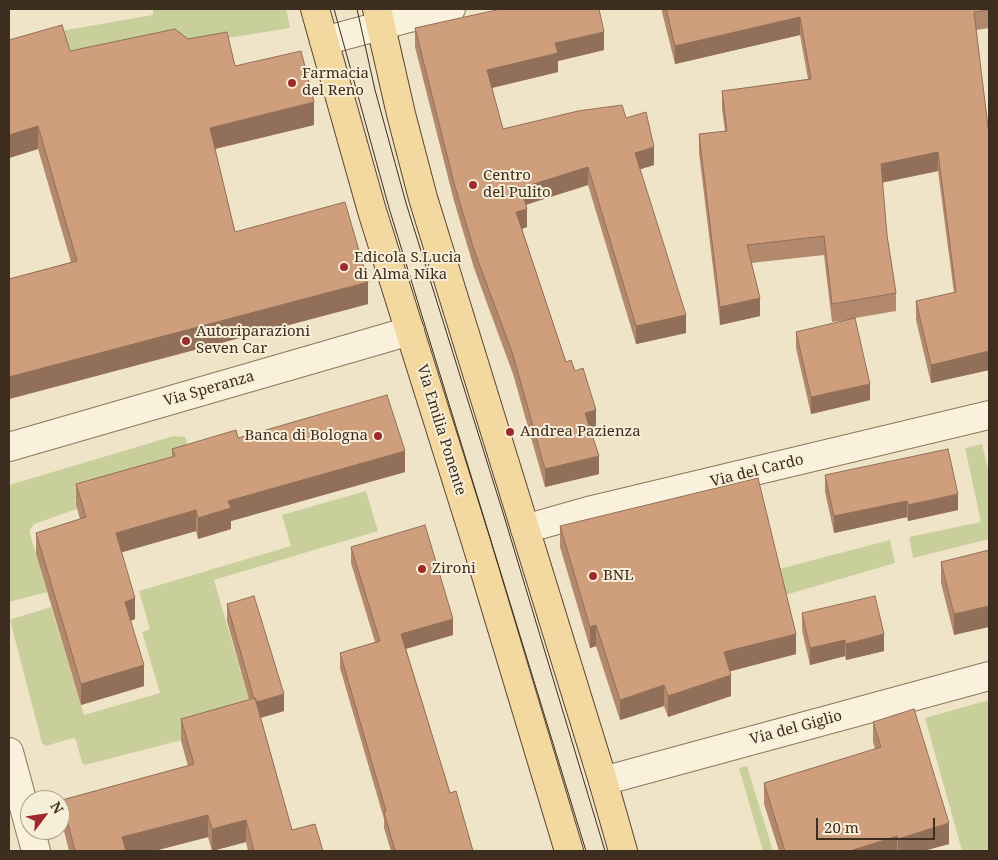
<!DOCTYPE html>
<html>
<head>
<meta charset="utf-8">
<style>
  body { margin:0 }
  #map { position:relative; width:998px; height:860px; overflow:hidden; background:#f0e4c8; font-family:"Noto Serif",serif }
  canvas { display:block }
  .frame { position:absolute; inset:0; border:10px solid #3d2e20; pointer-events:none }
  .north { position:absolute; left:20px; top:790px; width:50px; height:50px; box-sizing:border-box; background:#f7eed8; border:1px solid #ada18e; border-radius:50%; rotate:59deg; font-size:14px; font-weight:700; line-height:20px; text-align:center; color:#3d2e20 }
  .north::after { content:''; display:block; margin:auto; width:18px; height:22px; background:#9e2a2b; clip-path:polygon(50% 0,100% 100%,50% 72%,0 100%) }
  .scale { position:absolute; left:816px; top:818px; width:119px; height:22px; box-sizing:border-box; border:2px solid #3d2e20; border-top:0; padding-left:6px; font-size:15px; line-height:18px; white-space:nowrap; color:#3d2e20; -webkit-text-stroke:4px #f7eed8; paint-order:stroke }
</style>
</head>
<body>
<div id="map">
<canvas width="998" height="860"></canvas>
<div class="frame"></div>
<div class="north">N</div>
<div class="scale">20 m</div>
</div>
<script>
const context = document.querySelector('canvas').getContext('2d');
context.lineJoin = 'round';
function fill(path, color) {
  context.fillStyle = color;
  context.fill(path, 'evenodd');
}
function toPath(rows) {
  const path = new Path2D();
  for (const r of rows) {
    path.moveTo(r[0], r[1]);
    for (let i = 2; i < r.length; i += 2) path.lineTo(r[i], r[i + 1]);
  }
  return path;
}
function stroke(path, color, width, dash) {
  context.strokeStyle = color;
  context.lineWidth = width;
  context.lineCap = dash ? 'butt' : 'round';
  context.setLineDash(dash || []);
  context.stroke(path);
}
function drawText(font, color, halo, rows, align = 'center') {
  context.font = font + ' "Noto Serif",serif';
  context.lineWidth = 4;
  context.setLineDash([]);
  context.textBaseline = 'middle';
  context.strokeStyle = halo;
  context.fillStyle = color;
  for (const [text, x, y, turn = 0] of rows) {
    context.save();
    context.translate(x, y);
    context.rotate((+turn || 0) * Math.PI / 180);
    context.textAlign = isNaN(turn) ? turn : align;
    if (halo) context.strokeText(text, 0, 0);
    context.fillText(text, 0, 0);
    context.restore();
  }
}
fill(toPath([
  [153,9,286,9,290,28,67,64,49,33,153,15],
  [174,436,185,437,194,464,75,499,77,509,34,524,30,530,30,534,47,592,9,602,9,485],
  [982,444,989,473,989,539,913,558,909,537,981,522,965,448],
  [366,491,378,531,214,580,255,721,85,765,82,763,76,740,73,738,46,746,42,743,10,620,12,619,51,607,84,715,160,693,142,632,150,629,139,591,291,546,282,515],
  [890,540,895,563,782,596,775,570],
  [989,700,989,851,962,851,925,718],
  [747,766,773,851,763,851,739,768]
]), '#c9cf9b');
const minor = toPath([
  [324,41,409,18,451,9],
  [9,447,410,331],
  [525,529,592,510,989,415],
  [9,752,36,851],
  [603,781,989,676]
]);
const major = toPath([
  [315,9,372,211,476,542,569,851],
  [377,9,401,114,423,198,603,781,623,851]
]);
stroke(minor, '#8d765c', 30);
stroke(major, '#5b4430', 30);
stroke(minor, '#faf1dc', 28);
stroke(major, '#f3d9a0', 28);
stroke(toPath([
  [334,9,389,208,586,851],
  [357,9,375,90,406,203,504,516,605,851]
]), '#3d2e20', 1);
fill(toPath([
  [662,9,989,9,989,28,976,30,989,135,989,370,931,383,916,320,916,301,954,293,938,171,882,182,887,235,896,293,896,311,855,318,870,400,811,414,796,348,796,332,854,319,832,322,824,255,751,263,760,316,720,325,699,153,699,134,725,131,722,109,722,91,808,79,800,35,675,64,662,12],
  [415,28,604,50,558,61,558,72,492,88,503,129,626,118,654,165,640,169,686,333,636,344,588,185,526,205,527,227,522,229,566,362,575,371,596,428,590,430,599,474,545,487,513,374,474,268,454,201,415,47],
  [188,39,235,66,314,125,215,149,235,232,368,304,9,399,9,279,71,262,38,149,9,158,70,51],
  [238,438,405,472,231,521,231,529,198,539,196,531,121,552,135,619,130,621,144,686,81,705,36,554,36,533,80,519,76,505,76,484,172,457,172,449],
  [825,475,958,510,908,521,907,517,834,533,825,492],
  [560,526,796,654,730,671,731,696,668,717,664,706,620,720,596,646,590,648,560,547],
  [351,547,453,635,406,649,450,793,473,851,391,851,384,828,384,819,340,668,340,653,375,642,351,563],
  [989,550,954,635,941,583,941,562],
  [227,604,284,711,261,718,292,830,323,851,248,851,246,842,212,851,208,837,154,851,69,851,62,823,62,800,188,766,181,741,181,719,249,700,227,621],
  [802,613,884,651,846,660,845,656,810,665,802,630],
  [873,722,949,844,923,851,779,851,764,804,764,783,875,749,873,742]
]), '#b2896c');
fill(toPath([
  [800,17,800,35,675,64,675,46],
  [604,32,604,50,558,61,558,72,487,89,487,70,555,43],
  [314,102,314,125,210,150,210,128],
  [38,126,38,149,9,158,9,135],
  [654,147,654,165,635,171,635,153],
  [938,152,938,171,881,183,881,164],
  [588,167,588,185,521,206,521,188],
  [527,209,527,227,516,231,516,212],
  [368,282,368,304,9,399,9,377],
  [760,298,760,316,720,325,720,307],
  [686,315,686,333,636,344,636,326],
  [989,351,989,370,931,383,931,365],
  [870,384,870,400,811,414,811,397],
  [596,410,596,428,585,432,585,413],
  [405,451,405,472,231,521,231,529,198,539,198,518,228,501],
  [599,456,599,474,545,487,545,469],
  [958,494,958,510,908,521,908,505],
  [907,501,907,517,834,533,834,516],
  [196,510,196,531,116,554,116,533],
  [135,598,135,619,125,623,125,602],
  [989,606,989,627,954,635,954,614],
  [453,619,453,635,401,650,401,634],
  [596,625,596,646,590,648,590,627],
  [796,634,796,654,724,673,724,652],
  [884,634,884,651,846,660,846,644],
  [845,640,845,656,810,665,810,648],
  [144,665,144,686,81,705,81,684],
  [731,675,731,696,668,717,668,696],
  [664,685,664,706,620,720,620,700],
  [284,694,284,711,255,719,255,703],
  [208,815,208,837,154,851,122,851,122,837],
  [246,820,246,842,212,851,212,829],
  [949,823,949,844,923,851,898,851,898,839],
  [897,836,897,851,850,851]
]), '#916f58');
const building = toPath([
  [501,9,599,9,604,32,555,43,558,53,487,70,503,129,578,111,622,105,626,118,646,112,654,147,635,153,686,315,636,326,588,167,521,188,527,209,516,212,566,362,571,360,575,371,583,368,596,410,585,413,599,456,545,469,513,355,474,250,454,183,415,28,501,9],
  [666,9,989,9,989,10,974,12,989,135,989,351,931,365,916,301,956,292,938,152,881,164,887,235,896,293,832,304,824,236,747,245,760,298,720,307,699,134,727,131,722,91,811,79,800,17,675,46,666,9],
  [62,25,70,51,175,29,188,39,227,32,235,66,301,51,314,102,210,128,235,232,345,202,368,282,9,377,9,279,77,261,38,126,9,135,9,40,62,25],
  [855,318,870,384,811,397,796,332,855,318],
  [387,395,405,451,228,501,231,508,198,518,196,510,116,533,135,598,125,602,144,665,81,684,36,533,86,517,76,484,175,456,172,449,236,430,238,438,387,395],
  [948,449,958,494,908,505,907,501,834,516,825,475,948,449],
  [758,478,796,634,724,652,731,675,668,696,664,685,620,700,596,625,590,627,560,526,758,478],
  [425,525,453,619,401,634,450,793,456,791,473,851,395,851,384,812,386,811,340,653,380,641,351,547,425,525],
  [989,550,989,606,954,614,941,562,989,550],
  [254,596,284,694,257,702,255,698,254,699,227,604,254,596],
  [875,596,884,634,846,644,845,640,810,648,802,613,875,596],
  [255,698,292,830,315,824,323,851,254,851,246,820,212,829,208,815,122,837,126,851,75,851,62,800,194,764,181,719,255,698],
  [914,709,949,823,898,839,897,836,850,851,785,851,764,783,881,747,873,722,914,709]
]);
fill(building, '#cf9f7d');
stroke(building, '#916f58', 1);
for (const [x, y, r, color] of [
  [292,83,5,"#9e2a2b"],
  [473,185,5,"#9e2a2b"],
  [344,267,5,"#9e2a2b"],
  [186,341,5,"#9e2a2b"],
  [510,432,5,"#9e2a2b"],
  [378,436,5,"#9e2a2b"],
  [422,569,5,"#9e2a2b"],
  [593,576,5,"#9e2a2b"]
]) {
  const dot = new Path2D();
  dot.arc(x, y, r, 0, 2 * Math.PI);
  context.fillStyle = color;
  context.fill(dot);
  stroke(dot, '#f7eed8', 2);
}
drawText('15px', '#3d2e20', '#f7eed8', [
  ["Farmacia",302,74],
  ["del Reno",302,91],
  ["Centro",483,176],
  ["del Pulito",483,193],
  ["Edicola S.Lucia",354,258],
  ["di Alma Nika",354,275],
  ["Autoriparazioni",196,332],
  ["Seven Car",196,349],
  ["Andrea Pazienza",520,432],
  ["Banca di Bologna",368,436,"right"],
  ["Zironi",432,569],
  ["BNL",603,576]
], 'left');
drawText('15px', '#3d2e20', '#f7eed8', [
  ["Via Speranza",209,389,-16],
  ["Via Emilia Ponente",441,430,73],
  ["Via del Cardo",757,471,-14],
  ["Via del Giglio",796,728,-15]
]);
</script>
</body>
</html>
